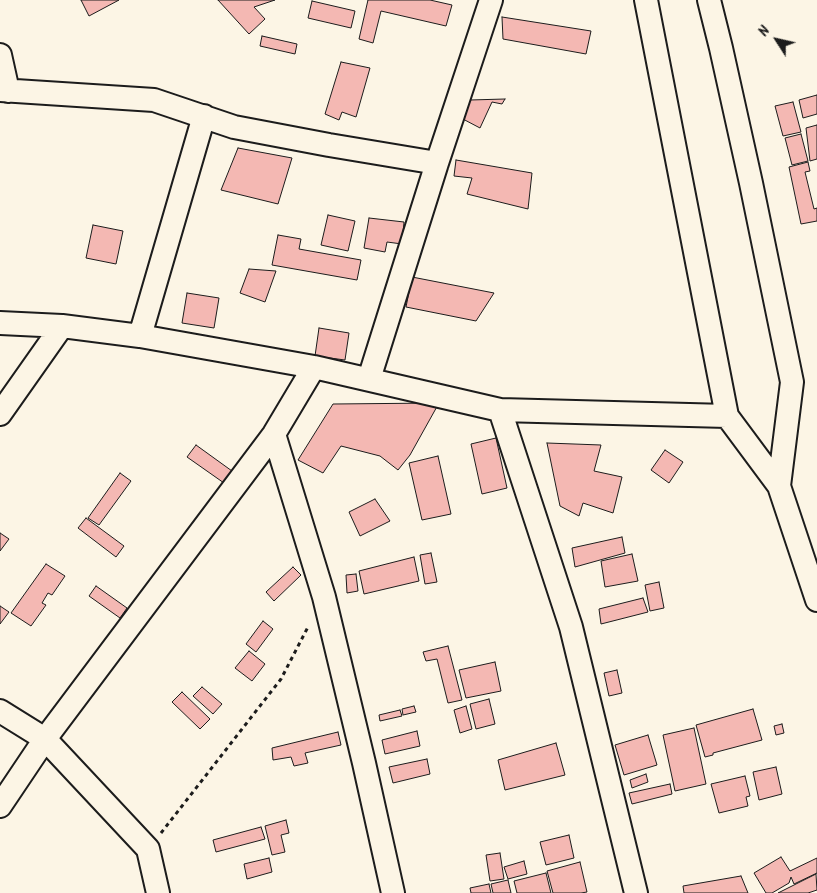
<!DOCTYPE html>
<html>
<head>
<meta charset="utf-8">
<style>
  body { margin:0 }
  #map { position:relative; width:817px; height:893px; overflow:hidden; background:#fcf5e5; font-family:Kalam,sans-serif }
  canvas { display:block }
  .north { position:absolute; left:752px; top:15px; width:50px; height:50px; -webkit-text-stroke:4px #fcf5e5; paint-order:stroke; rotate:305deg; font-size:14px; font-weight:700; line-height:20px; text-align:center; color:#1c1c1c }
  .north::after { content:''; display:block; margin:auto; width:18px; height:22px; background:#1c1c1c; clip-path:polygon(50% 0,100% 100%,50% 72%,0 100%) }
</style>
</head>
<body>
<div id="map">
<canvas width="817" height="893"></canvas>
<div class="north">N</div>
</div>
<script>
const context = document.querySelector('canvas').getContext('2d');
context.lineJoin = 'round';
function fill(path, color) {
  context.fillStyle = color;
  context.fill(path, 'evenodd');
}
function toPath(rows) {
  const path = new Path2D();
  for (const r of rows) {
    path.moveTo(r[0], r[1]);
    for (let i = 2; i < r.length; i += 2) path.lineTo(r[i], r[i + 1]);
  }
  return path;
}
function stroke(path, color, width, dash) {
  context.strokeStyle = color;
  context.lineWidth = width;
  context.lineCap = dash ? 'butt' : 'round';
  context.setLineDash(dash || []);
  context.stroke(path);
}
const building = toPath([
  [81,0,119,0,89,16,81,0],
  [218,0,275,0,254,7,265,19,249,34,218,0],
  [368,0,430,0,452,5,446,26,381,11,373,43,359,39,368,0],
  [312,1,355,11,351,28,308,18,312,1],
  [502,17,591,31,586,54,503,39,502,17],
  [262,36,297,44,295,54,260,46,262,36],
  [341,62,370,68,356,117,342,112,339,120,325,114,341,62],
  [817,95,817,114,803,118,799,100,817,95],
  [505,99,502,104,492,102,480,128,461,118,470,100,505,99],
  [793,102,801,132,783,136,775,106,793,102],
  [817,125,817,159,810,161,806,128,817,125],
  [801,134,808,161,792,165,785,138,801,134],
  [238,148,292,158,278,204,221,190,238,148],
  [456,160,532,173,528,209,467,194,472,178,454,176,456,160],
  [808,162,810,171,805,172,814,209,817,208,817,221,801,224,789,167,808,162],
  [328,215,355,221,348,251,321,245,328,215],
  [369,218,404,222,402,244,387,242,385,252,364,248,369,218],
  [93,225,123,231,116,264,86,258,93,225],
  [278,235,301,239,299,249,361,260,357,280,272,265,278,235],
  [249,269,276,271,265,302,240,293,249,269],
  [412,277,494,293,476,321,406,307,412,277],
  [187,293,219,298,214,328,182,323,187,293],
  [319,328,349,333,345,360,315,356,319,328],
  [439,403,410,455,398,470,380,456,341,446,323,473,298,460,333,404,439,403],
  [496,438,507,488,482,494,471,444,496,438],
  [547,443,601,445,594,471,622,477,613,513,583,503,579,516,560,506,547,443],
  [196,445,232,471,224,483,187,457,196,445],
  [665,450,683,462,669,483,651,470,665,450],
  [438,456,451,514,422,520,409,463,438,456],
  [120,473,131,481,99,525,88,518,120,473],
  [375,499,390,521,360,536,349,512,375,499],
  [86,518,124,546,116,557,78,528,86,518],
  [0,533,9,539,0,551,0,533],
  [622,537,625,553,575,567,572,548,622,537],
  [431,553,437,582,425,584,420,555,431,553],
  [632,554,638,581,605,587,601,561,632,554],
  [414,557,419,581,364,594,359,571,414,557],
  [46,564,65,576,52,595,48,593,42,603,46,605,31,626,11,613,46,564],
  [293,567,301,575,274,601,266,592,293,567],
  [356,574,358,591,347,593,346,575,356,574],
  [659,582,664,608,650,611,645,585,659,582],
  [96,586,127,608,120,618,89,596,96,586],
  [643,598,648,612,601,624,599,609,643,598],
  [0,606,9,612,0,624,0,606],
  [263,621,273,629,256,652,246,644,263,621],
  [448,646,462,700,448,703,437,659,426,661,423,652,448,646],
  [249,651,265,664,252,681,235,668,249,651],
  [495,662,501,691,466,698,459,670,495,662],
  [617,670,622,693,609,696,604,673,617,670],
  [202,687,222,704,213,714,193,696,202,687],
  [182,692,210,719,200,729,172,702,182,692],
  [489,699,495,724,476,729,470,704,489,699],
  [414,706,416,712,403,715,402,709,414,706],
  [466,706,472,729,460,733,454,710,466,706],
  [753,709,762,740,713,753,713,755,705,757,696,725,753,709],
  [400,710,402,716,380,721,379,715,400,710],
  [782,724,784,733,776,735,774,726,782,724],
  [694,728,706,784,675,791,663,735,694,728],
  [417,731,420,746,385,754,382,740,417,731],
  [338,732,341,745,305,753,308,763,294,766,291,757,273,760,272,748,338,732],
  [648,735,657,765,624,775,615,745,648,735],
  [556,743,565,775,505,790,498,760,556,743],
  [427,759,430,774,393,783,389,767,427,759],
  [776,767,782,794,759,800,753,772,776,767],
  [646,774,648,782,632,788,630,780,646,774],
  [745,776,750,796,746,797,748,806,719,813,711,784,745,776],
  [670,784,672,794,632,804,629,793,670,784],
  [286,820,289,833,281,835,285,852,272,855,265,826,286,820],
  [261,827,265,839,216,852,213,840,261,827],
  [569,835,574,858,546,865,540,842,569,835],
  [500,853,504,879,490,881,486,855,500,853],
  [781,857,790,871,817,858,817,873,794,884,791,877,789,883,772,893,766,893,754,873,781,857],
  [269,858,272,872,247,879,244,864,269,858],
  [524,861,527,874,508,879,504,867,524,861],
  [580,862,587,892,581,893,553,893,547,871,580,862],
  [546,873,551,893,517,893,514,881,546,873],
  [816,874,817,890,808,893,778,893,816,874],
  [741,876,748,893,684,893,683,886,741,876],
  [508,880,511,893,493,893,491,884,508,880],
  [489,884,491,893,471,893,470,888,489,884]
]);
fill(building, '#f4b8b3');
stroke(building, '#1c1c1c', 1);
const minor = toPath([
  [646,0,727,416,779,486,817,600],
  [709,0,721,48,751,183,792,382,779,486],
  [0,55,8,91],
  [0,90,154,100,234,127,329,145,437,163],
  [0,323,62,326,140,336,314,367,500,410,727,416],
  [140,336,204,116],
  [369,379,437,163,491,0],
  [500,410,571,627,636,893],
  [0,414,62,326],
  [274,434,324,597,364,763,393,893],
  [0,711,45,739,148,849,158,893],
  [0,806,45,739,274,434,314,367]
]);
stroke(minor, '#1c1c1c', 26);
stroke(toPath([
  [161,833,281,679,309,625]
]), '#1c1c1c', 3, [4, 4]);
stroke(minor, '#fcf5e5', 22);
</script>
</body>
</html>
